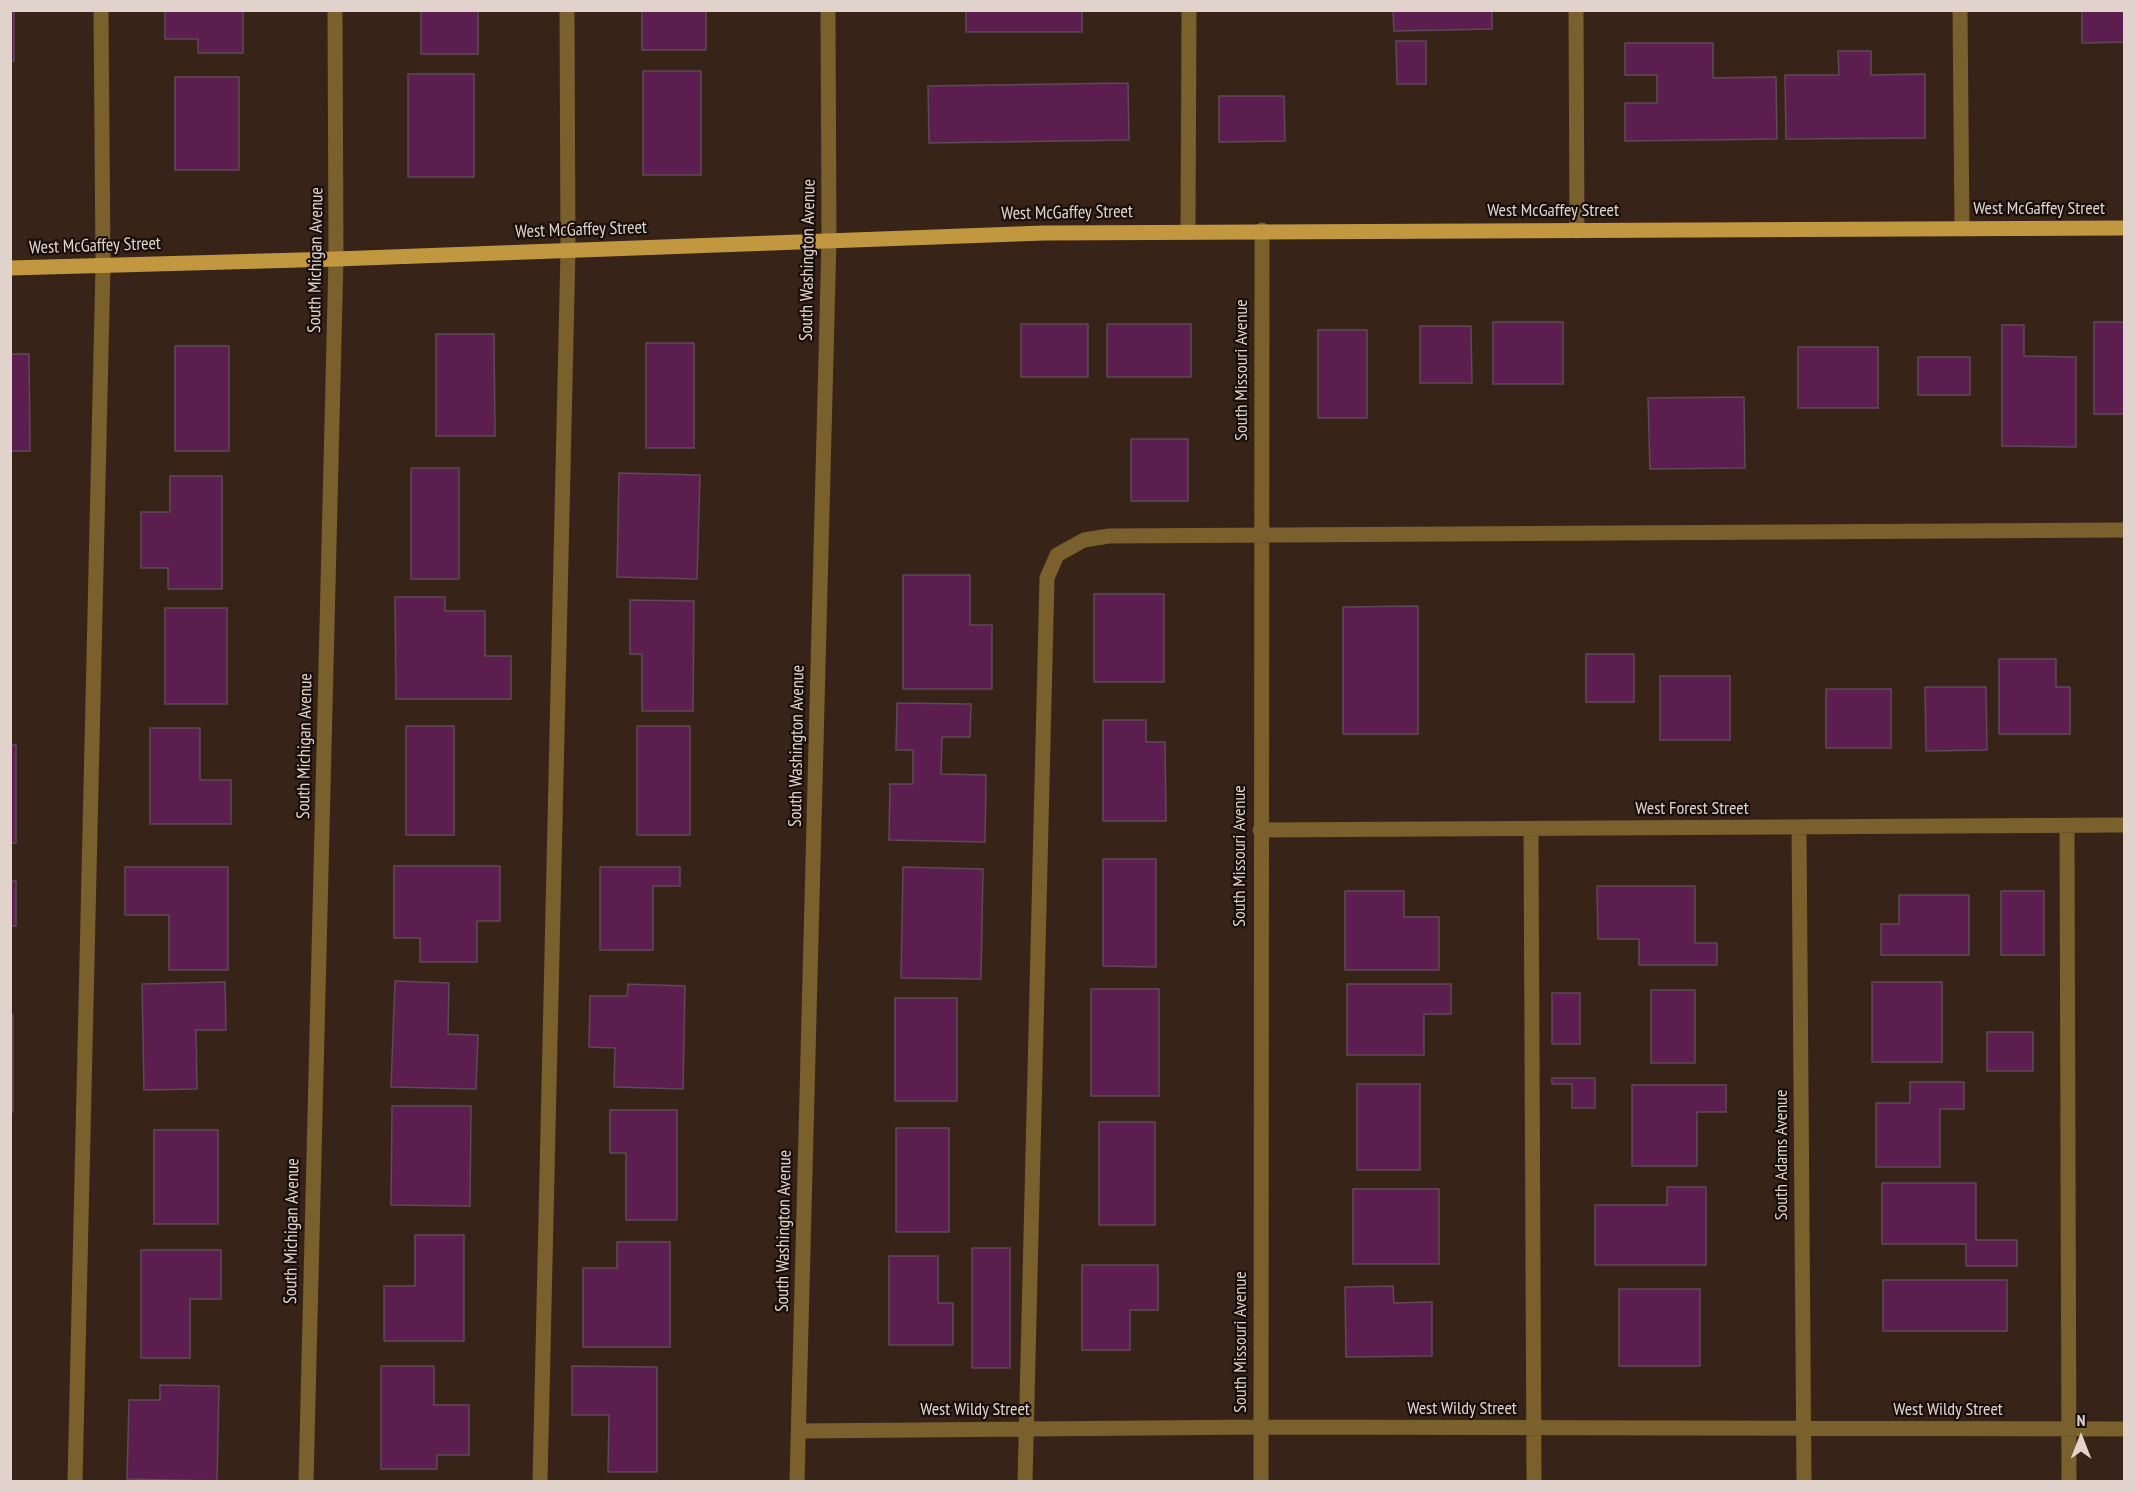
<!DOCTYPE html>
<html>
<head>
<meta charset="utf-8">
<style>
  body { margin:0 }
  #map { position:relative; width:2135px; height:1492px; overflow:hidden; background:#372318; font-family:"PT Sans Narrow",sans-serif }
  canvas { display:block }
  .frame { position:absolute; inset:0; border:12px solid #e1d3cc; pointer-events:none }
  .north { position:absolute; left:2051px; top:1408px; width:60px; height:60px; -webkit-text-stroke:4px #180e0a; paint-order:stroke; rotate:0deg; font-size:16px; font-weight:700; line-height:24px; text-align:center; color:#e1d3cc }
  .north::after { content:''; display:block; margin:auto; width:21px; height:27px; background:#e1d3cc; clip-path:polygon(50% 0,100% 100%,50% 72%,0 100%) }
</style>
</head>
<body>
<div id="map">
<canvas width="2135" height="1492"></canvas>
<div class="frame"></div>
<div class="north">N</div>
</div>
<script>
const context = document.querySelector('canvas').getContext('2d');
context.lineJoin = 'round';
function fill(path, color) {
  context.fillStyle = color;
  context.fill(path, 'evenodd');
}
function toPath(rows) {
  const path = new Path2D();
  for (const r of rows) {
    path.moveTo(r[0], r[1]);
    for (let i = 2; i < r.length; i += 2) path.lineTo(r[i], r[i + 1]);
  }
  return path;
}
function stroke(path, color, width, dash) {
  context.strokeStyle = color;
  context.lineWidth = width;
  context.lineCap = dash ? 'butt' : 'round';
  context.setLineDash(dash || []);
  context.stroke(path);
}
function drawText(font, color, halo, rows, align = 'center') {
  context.font = font + ' "PT Sans Narrow",sans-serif';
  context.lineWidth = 4.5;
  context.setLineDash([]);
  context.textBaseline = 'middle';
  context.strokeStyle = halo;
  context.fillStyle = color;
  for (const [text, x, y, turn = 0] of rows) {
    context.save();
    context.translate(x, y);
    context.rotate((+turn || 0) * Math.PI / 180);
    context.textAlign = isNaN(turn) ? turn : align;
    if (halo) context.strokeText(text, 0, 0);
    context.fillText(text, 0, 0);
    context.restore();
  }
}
const building = toPath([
  [10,10,14,10,14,61,10,61,10,10],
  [165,10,243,10,243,53,198,53,198,39,165,39,165,10],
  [421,10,478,10,478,54,421,54,421,10],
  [642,10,706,10,706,50,642,50,642,10],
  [966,10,1082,10,1082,32,966,32,966,10],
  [1393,10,1492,10,1492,29,1394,31,1393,10],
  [2082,10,2124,10,2124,42,2082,43,2082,10],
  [1396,41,1426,41,1426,84,1397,84,1396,41],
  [1625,43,1713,43,1713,78,1776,77,1777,139,1625,141,1625,103,1657,103,1657,75,1625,75,1625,43],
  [1838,51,1871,51,1871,75,1925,74,1925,138,1786,139,1785,75,1839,75,1838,51],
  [643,71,701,71,701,175,643,175,643,71],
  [408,74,474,74,474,177,408,177,408,74],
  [175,77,239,77,239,170,175,170,175,77],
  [1128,83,1129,140,929,143,928,86,1128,83],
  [1219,96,1284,96,1285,141,1219,142,1219,96],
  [1493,322,1563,322,1563,384,1493,384,1493,322],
  [2094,322,2124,322,2124,414,2094,414,2094,322],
  [1021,324,1088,324,1088,377,1021,377,1021,324],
  [1107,324,1191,324,1191,377,1107,377,1107,324],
  [2002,325,2024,325,2024,356,2076,357,2076,447,2002,446,2002,325],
  [1420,326,1471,326,1472,383,1420,383,1420,326],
  [1318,330,1367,330,1367,418,1318,418,1318,330],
  [436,334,494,334,495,436,436,436,436,334],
  [646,343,694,343,694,448,646,448,646,343],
  [175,346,229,346,229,451,175,451,175,346],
  [1798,347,1878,347,1878,408,1798,408,1798,347],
  [10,354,29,354,30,451,10,451,10,354],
  [1918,357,1970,357,1970,395,1918,395,1918,357],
  [1744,397,1745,468,1650,469,1648,398,1744,397],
  [1131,439,1188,439,1188,501,1131,501,1131,439],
  [411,468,459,468,459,579,411,579,411,468],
  [619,473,700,475,697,579,617,577,619,473],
  [170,476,222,476,222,589,168,589,168,568,141,568,141,512,170,512,170,476],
  [903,575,970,575,970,625,992,625,992,689,903,689,903,575],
  [1094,594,1164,594,1164,682,1094,682,1094,594],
  [395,597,445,597,445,611,485,611,485,656,511,656,511,699,396,699,395,597],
  [630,600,694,601,693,711,642,711,642,654,630,654,630,600],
  [1418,606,1418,734,1343,734,1343,607,1418,606],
  [165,608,227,608,227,704,165,704,165,608],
  [1586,654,1634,654,1634,702,1586,702,1586,654],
  [1999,659,2056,659,2056,687,2070,687,2070,734,1999,734,1999,659],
  [1660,676,1730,676,1730,740,1660,740,1660,676],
  [1925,687,1986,687,1987,750,1926,751,1925,687],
  [1826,689,1891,689,1891,748,1826,748,1826,689],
  [897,703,971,704,970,737,942,737,941,774,986,775,985,842,889,840,890,784,913,784,913,750,896,750,897,703],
  [1103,720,1146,720,1146,742,1165,742,1166,821,1103,821,1103,720],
  [406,726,454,726,454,835,406,835,406,726],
  [637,726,690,726,690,835,637,835,637,726],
  [150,728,200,728,200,780,231,780,231,824,150,824,150,728],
  [10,745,16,745,16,843,10,843,10,745],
  [1103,859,1156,859,1156,967,1103,966,1103,859],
  [394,866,500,866,500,921,477,921,477,962,420,962,420,938,394,938,394,866],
  [125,867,228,867,228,970,169,970,169,915,125,915,125,867],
  [600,867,680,867,680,886,653,886,653,950,600,950,600,867],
  [903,867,983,869,981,979,901,978,903,867],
  [10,881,16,881,16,926,10,926,10,881],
  [1597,886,1695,886,1695,943,1717,943,1717,965,1639,965,1639,939,1598,939,1597,886],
  [1345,891,1404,891,1404,917,1439,917,1439,970,1345,970,1345,891],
  [2001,891,2044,891,2044,955,2001,955,2001,891],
  [1899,895,1969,895,1969,955,1881,955,1881,924,1899,924,1899,895],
  [395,981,449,983,448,1034,478,1035,476,1089,391,1087,395,981],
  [225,982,226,1030,196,1030,197,1089,144,1090,142,984,225,982],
  [1872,982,1942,982,1942,1062,1872,1062,1872,982],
  [628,984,685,986,683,1089,614,1087,615,1048,589,1047,590,996,627,996,628,984],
  [1347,984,1451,984,1451,1014,1424,1014,1424,1055,1347,1055,1347,984],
  [1091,989,1159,989,1159,1096,1091,1096,1091,989],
  [1651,990,1695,990,1695,1063,1651,1063,1651,990],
  [1552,993,1580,993,1580,1044,1552,1044,1552,993],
  [895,998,957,998,957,1101,895,1101,895,998],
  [10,1015,13,1015,13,1112,10,1112,10,1015],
  [1987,1032,2033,1032,2033,1071,1987,1071,1987,1032],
  [1552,1078,1595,1078,1595,1108,1572,1108,1572,1084,1552,1084,1552,1078],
  [1910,1082,1964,1082,1964,1109,1940,1109,1940,1167,1876,1167,1876,1103,1910,1103,1910,1082],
  [1357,1084,1420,1084,1420,1170,1357,1170,1357,1084],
  [1632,1085,1726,1085,1726,1112,1697,1112,1697,1166,1632,1166,1632,1085],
  [392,1106,471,1106,470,1206,391,1205,392,1106],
  [610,1110,677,1110,677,1220,626,1220,626,1153,610,1153,610,1110],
  [1099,1122,1155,1122,1155,1225,1099,1225,1099,1122],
  [896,1128,949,1128,949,1232,896,1232,896,1128],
  [154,1130,218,1130,218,1224,154,1224,154,1130],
  [1882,1183,1976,1183,1976,1240,2017,1240,2017,1266,1966,1266,1966,1244,1882,1244,1882,1183],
  [1667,1187,1706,1187,1706,1265,1595,1265,1595,1205,1667,1205,1667,1187],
  [1353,1189,1439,1189,1439,1264,1353,1264,1353,1189],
  [415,1235,464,1235,464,1341,384,1341,384,1286,415,1286,415,1235],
  [617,1242,670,1242,670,1347,583,1347,583,1268,617,1268,617,1242],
  [972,1248,1010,1248,1010,1368,972,1368,972,1248],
  [141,1250,221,1250,221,1299,190,1299,190,1358,141,1358,141,1250],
  [889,1256,938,1256,938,1303,953,1303,953,1345,889,1345,889,1256],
  [1082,1265,1158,1265,1158,1310,1130,1310,1130,1350,1082,1350,1082,1265],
  [1883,1280,2007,1280,2007,1331,1883,1331,1883,1280],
  [1393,1286,1394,1303,1432,1302,1432,1356,1346,1357,1345,1287,1393,1286],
  [1619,1289,1700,1289,1700,1366,1619,1366,1619,1289],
  [381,1366,434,1366,434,1405,469,1405,469,1455,437,1455,437,1469,381,1469,381,1366],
  [572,1366,657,1367,657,1472,608,1472,609,1415,572,1415,572,1366],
  [160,1385,219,1386,217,1481,127,1479,129,1400,160,1400,160,1385]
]);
fill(building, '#5c1d4f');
stroke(building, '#5e4958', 1.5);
stroke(toPath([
  [1576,10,1577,231],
  [1960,10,1962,229],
  [1188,231,1189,10],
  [2067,826,2069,1482],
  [1799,828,1804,1482],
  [1531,829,1534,1482],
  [1260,830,2124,825],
  [799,1431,1261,1427,2124,1429],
  [75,1482,103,266,101,10],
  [306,1482,336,259,335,10],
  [540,1482,568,250,567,10],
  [797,1482,829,240,828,10],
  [1025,1482,1047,578,1057,555,1084,540,1109,536,2124,530],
  [1261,1482,1262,230]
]), '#79602c', 15);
stroke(toPath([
  [10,268,336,259,1044,233,2124,228]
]), '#c19840', 15);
drawText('18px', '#e1d3cc', '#180e0a', [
  ["West McGaffey Street",2039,209],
  ["West McGaffey Street",1553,211],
  ["West McGaffey Street",1067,213,-1],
  ["West McGaffey Street",581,230,-2],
  ["West McGaffey Street",95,246,-2],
  ["South Michigan Avenue",316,260,-89],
  ["South Washington Avenue",808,260,-89],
  ["South Missouri Avenue",1242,370,-90],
  ["South Michigan Avenue",305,746,-89],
  ["South Washington Avenue",797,746,-89],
  ["West Forest Street",1692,809],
  ["South Missouri Avenue",1240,856,-90],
  ["South Adams Avenue",1782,1155,-90],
  ["South Michigan Avenue",292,1231,-89],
  ["South Washington Avenue",784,1231,-89],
  ["South Missouri Avenue",1241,1342,-90],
  ["West Wildy Street",1462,1409],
  ["West Wildy Street",975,1410],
  ["West Wildy Street",1948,1410]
]);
</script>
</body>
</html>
